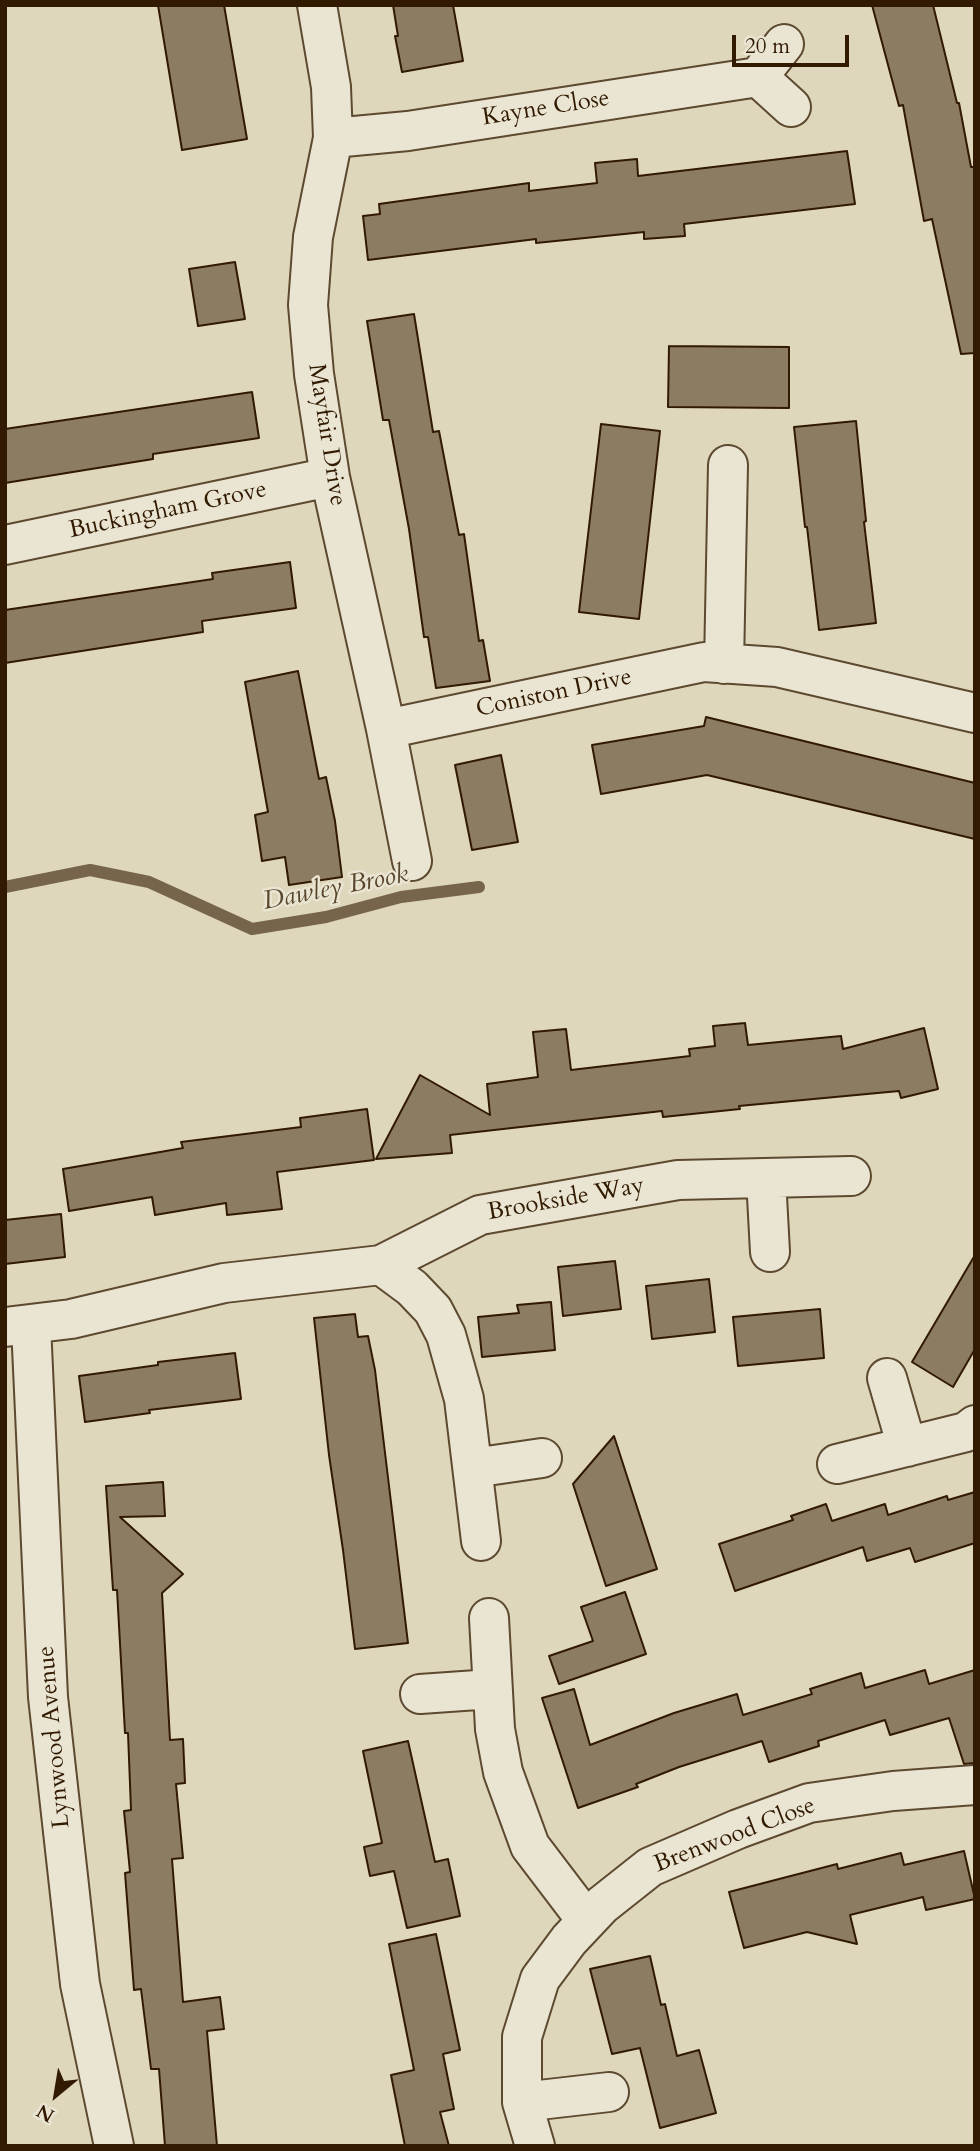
<!DOCTYPE html>
<html>
<head>
<meta charset="utf-8">
<style>
  body { margin:0 }
  #map { position:relative; width:980px; height:2151px; overflow:hidden; background:#dfd7bc; font-family:Cardo,serif }
  canvas { display:block }
  .frame { position:absolute; inset:0; border:7px solid #311a00; pointer-events:none }
  .north { position:absolute; left:21px; top:2060px; width:70px; height:70px; -webkit-text-stroke:5px #eae5d3; paint-order:stroke; rotate:210deg; font-size:19px; font-weight:700; line-height:28px; text-align:center; color:#311a00 }
  .north::after { content:''; display:block; margin:auto; width:24px; height:32px; background:#311a00; clip-path:polygon(50% 0,100% 100%,50% 72%,0 100%) }
  .scale { position:absolute; left:732px; top:35px; width:117px; height:32px; box-sizing:border-box; border:4px solid #311a00; border-top:0; padding-left:9px; font-size:21px; line-height:24px; white-space:nowrap; color:#311a00; -webkit-text-stroke:5px #eae5d3; paint-order:stroke }
</style>
</head>
<body>
<div id="map">
<canvas width="980" height="2151"></canvas>
<div class="frame"></div>
<div class="north">N</div>
<div class="scale">20 m</div>
</div>
<script>
const context = document.querySelector('canvas').getContext('2d');
context.lineJoin = 'round';
function toPath(rows) {
  const path = new Path2D();
  for (const r of rows) {
    path.moveTo(r[0], r[1]);
    for (let i = 2; i < r.length; i += 2) path.lineTo(r[i], r[i + 1]);
  }
  return path;
}
function stroke(path, color, width, dash) {
  context.strokeStyle = color;
  context.lineWidth = width;
  context.lineCap = dash ? 'butt' : 'round';
  context.setLineDash(dash || []);
  context.stroke(path);
}
function fill(path, color) {
  context.fillStyle = color;
  context.fill(path, 'evenodd');
}
function drawText(font, color, halo, rows, align = 'center') {
  context.font = font + ' Cardo,serif';
  context.lineWidth = 5;
  context.setLineDash([]);
  context.textBaseline = 'middle';
  context.strokeStyle = halo;
  context.fillStyle = color;
  for (const [text, x, y, turn = 0] of rows) {
    context.save();
    context.translate(x, y);
    context.rotate((+turn || 0) * Math.PI / 180);
    context.textAlign = isNaN(turn) ? turn : align;
    if (halo) context.strokeText(text, 0, 0);
    context.fillText(text, 0, 0);
    context.restore();
  }
}
stroke(toPath([
  [5,887,90,870,149,882,252,929,326,917,401,897,479,887]
]), '#76654a', 12);
const building = toPath([
  [158,5,224,5,247,139,182,150,158,5],
  [393,5,453,5,463,61,402,72,395,36,398,36,393,5],
  [872,5,933,5,957,103,959,103,971,167,975,167,975,353,961,354,932,219,924,221,903,105,899,106,872,5],
  [847,151,855,204,684,224,685,236,644,239,644,232,536,243,536,239,368,260,363,216,380,214,379,204,529,183,529,191,597,183,595,163,637,159,638,176,847,151],
  [235,262,245,319,198,326,189,269,235,262],
  [414,314,433,432,439,431,459,535,464,534,479,641,483,640,490,681,436,688,428,637,424,637,409,529,389,420,383,420,367,321,414,314],
  [669,346,789,347,789,408,668,407,669,346],
  [252,392,259,438,153,454,153,459,5,483,5,429,252,392],
  [856,421,866,521,864,522,876,623,819,630,807,527,805,527,794,427,856,421],
  [601,424,660,431,639,619,579,612,601,424],
  [290,562,296,608,202,621,203,632,5,663,5,610,213,579,212,573,290,562],
  [298,671,319,779,326,777,335,821,342,877,289,885,285,857,262,861,255,815,268,812,245,682,298,671],
  [706,717,975,783,975,839,707,775,601,794,592,745,704,726,706,717],
  [501,755,518,842,472,850,455,765,501,755],
  [745,1023,748,1045,841,1036,843,1049,924,1028,938,1089,901,1098,899,1091,739,1106,740,1109,663,1117,662,1111,450,1135,452,1153,376,1159,420,1075,490,1115,487,1084,538,1077,533,1032,566,1029,571,1070,690,1056,689,1049,715,1046,713,1026,745,1023],
  [367,1109,374,1160,277,1172,282,1209,227,1215,226,1203,155,1215,152,1197,69,1211,63,1169,183,1148,181,1142,301,1127,300,1118,367,1109],
  [61,1214,65,1257,5,1264,5,1220,61,1214],
  [975,1255,975,1349,953,1387,912,1362,975,1255],
  [615,1261,621,1309,563,1316,558,1267,615,1261],
  [709,1279,715,1332,652,1339,646,1286,709,1279],
  [551,1302,555,1350,482,1357,478,1317,519,1313,517,1305,551,1302],
  [820,1309,824,1358,738,1366,733,1317,820,1309],
  [355,1314,358,1337,368,1336,375,1370,408,1643,355,1649,343,1550,329,1455,314,1318,355,1314],
  [235,1353,241,1399,149,1410,150,1413,85,1422,79,1376,158,1365,158,1362,235,1353],
  [614,1436,657,1569,606,1586,573,1484,614,1436],
  [163,1482,165,1516,120,1517,183,1574,162,1593,170,1740,183,1739,185,1783,176,1784,183,1858,172,1859,183,2002,220,1997,224,2029,207,2031,217,2146,165,2146,159,2069,151,2069,141,1989,134,1990,125,1873,130,1872,124,1811,131,1810,128,1733,125,1733,117,1590,113,1590,106,1486,163,1482],
  [975,1492,975,1543,915,1562,910,1548,867,1561,863,1547,735,1591,719,1544,793,1520,791,1516,826,1504,832,1521,885,1504,888,1515,947,1496,948,1500,975,1492],
  [625,1592,646,1654,559,1684,549,1656,593,1641,581,1607,625,1592],
  [925,1670,929,1684,975,1670,975,1763,964,1764,949,1718,890,1735,885,1720,818,1741,819,1746,769,1762,762,1741,679,1767,636,1784,638,1787,578,1808,542,1698,574,1689,590,1745,674,1713,737,1694,743,1715,812,1694,810,1689,861,1673,865,1688,925,1670],
  [408,1741,435,1862,448,1859,460,1916,407,1928,394,1871,370,1876,364,1847,382,1843,363,1751,408,1741],
  [964,1851,975,1899,926,1910,923,1897,850,1915,857,1944,807,1932,744,1948,729,1892,837,1864,838,1869,901,1853,904,1865,964,1851],
  [436,1934,460,2050,443,2054,454,2109,440,2112,449,2146,405,2146,391,2075,414,2070,389,1944,436,1934],
  [650,1956,661,2005,665,2004,677,2056,699,2050,716,2113,660,2128,640,2048,612,2054,590,1969,650,1956]
]);
fill(building, '#8b7c62');
stroke(building, '#311a00', 2);
const street = toPath([
  [317,5,331,87,333,138,313,237,308,305,314,374,330,477,386,729,412,861],
  [784,44,758,77,791,107],
  [333,138,408,131,758,77],
  [5,545,330,477],
  [724,664,728,465],
  [386,729,704,662,777,667,975,713],
  [766,1178,770,1252],
  [381,1265,412,1288,433,1310,446,1335,464,1399,481,1541],
  [31,1325,48,1697,80,1984,114,2146],
  [5,1327,71,1319,224,1283,381,1265,480,1215,678,1180,851,1176],
  [887,1378,907,1447],
  [837,1464,966,1432,975,1425],
  [473,1468,542,1458],
  [489,1618,495,1729,503,1772,530,1846,587,1921],
  [420,1694,492,1689],
  [522,2102,609,2092],
  [535,2146,522,2102,522,2037,540,1979,569,1940,602,1905,650,1867,738,1829,809,1803,893,1791,975,1785]
]);
stroke(street, '#5c492f', 42);
stroke(street, '#eae5d3', 38);
drawText('24px', '#311a00', '#eae5d3', [
  ["Kayne Close",546,109,-9],
  ["Mayfair Drive",326,435,81],
  ["Buckingham Grove",168,511,-12],
  ["Coniston Drive",554,694,-12],
  ["Brookside Way",566,1200,-10],
  ["Lynwood Avenue",55,1737,-95],
  ["Brenwood Close",735,1836,-21]
]);
drawText('italic 26px', '#59462b', '#eae5d3', [
  ["Dawley Brook",336,889,-11]
]);
</script>
</body>
</html>
